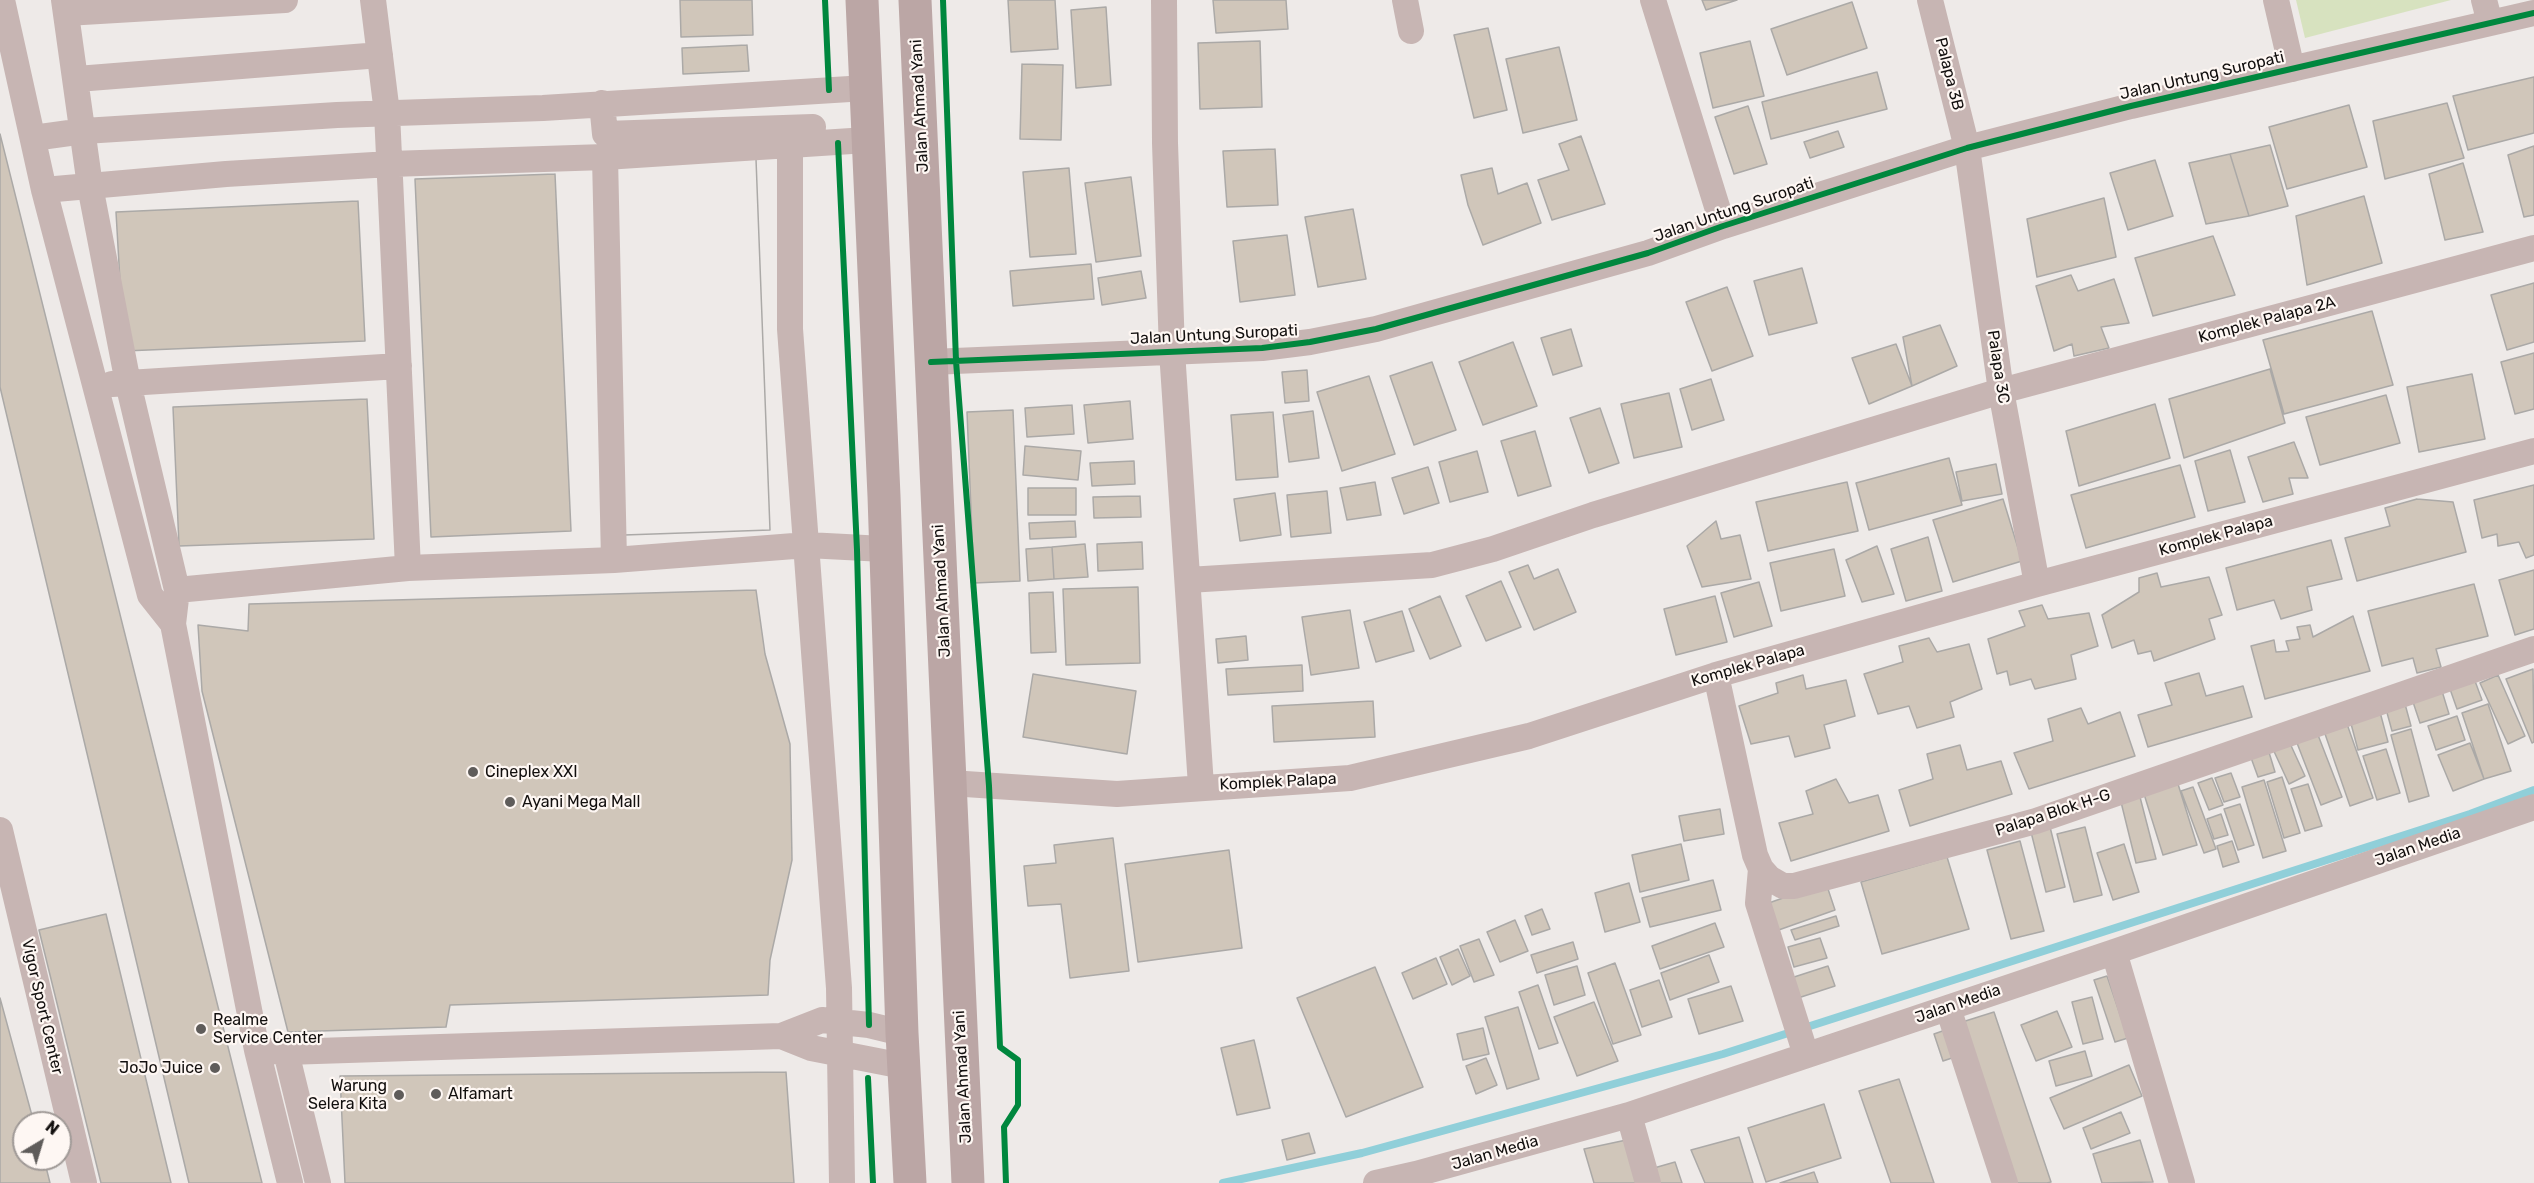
<!DOCTYPE html>
<html>
<head>
<meta charset="utf-8">
<style>
  body { margin:0 }
  #map { position:relative; width:2534px; height:1183px; overflow:hidden; background:#eeeae8; font-family:Rubik,sans-serif }
  canvas { display:block }
  .north { position:absolute; left:12px; top:1111px; width:60px; height:60px; box-sizing:border-box; background:#fef7f3; border:2px solid #a09a97; border-radius:50%; rotate:38deg; font-size:16px; font-weight:700; line-height:24px; text-align:center; color:#120f0e }
  .north::after { content:''; display:block; margin:auto; width:21px; height:27px; background:#5f5c5a; clip-path:polygon(50% 0,100% 100%,50% 72%,0 100%) }
</style>
</head>
<body>
<div id="map">
<canvas width="2534" height="1183"></canvas>
<div class="north">N</div>
</div>
<script>
const context = document.querySelector('canvas').getContext('2d');
context.lineJoin = 'round';
function fill(path, color) {
  context.fillStyle = color;
  context.fill(path, 'evenodd');
}
function toPath(rows) {
  const path = new Path2D();
  for (const r of rows) {
    path.moveTo(r[0], r[1]);
    for (let i = 2; i < r.length; i += 2) path.lineTo(r[i], r[i + 1]);
  }
  return path;
}
function stroke(path, color, width, dash) {
  context.strokeStyle = color;
  context.lineWidth = width;
  context.lineCap = dash ? 'butt' : 'round';
  context.setLineDash(dash || []);
  context.stroke(path);
}
function drawText(font, color, halo, rows, align = 'center') {
  context.font = font + ' Rubik,sans-serif';
  context.lineWidth = 4.5;
  context.setLineDash([]);
  context.textBaseline = 'middle';
  context.strokeStyle = halo;
  context.fillStyle = color;
  for (const [text, x, y, turn = 0] of rows) {
    context.save();
    context.translate(x, y);
    context.rotate((+turn || 0) * Math.PI / 180);
    context.textAlign = isNaN(turn) ? turn : align;
    if (halo) context.strokeText(text, 0, 0);
    context.fillText(text, 0, 0);
    context.restore();
  }
}
fill(toPath([
  [2296,0,2451,0,2305,38]
]), '#d7e2bf');
stroke(toPath([
  [1223,1183,1362,1153,1723,1054,2470,814,2534,790]
]), '#90cfd9', 8);
const building = toPath([
  [680,0,752,0,753,35,681,37,680,0],
  [1008,0,1055,0,1058,49,1011,52,1008,0],
  [1213,0,1286,0,1288,29,1216,33,1213,0],
  [1702,0,1737,0,1706,10,1702,0],
  [1852,2,1867,48,1787,75,1771,29,1852,2],
  [1106,7,1111,85,1076,88,1071,10,1106,7],
  [1488,28,1507,110,1474,118,1454,35,1488,28],
  [1260,41,1262,107,1200,109,1198,43,1260,41],
  [1750,41,1764,96,1713,108,1700,53,1750,41],
  [747,45,749,71,683,74,682,48,747,45],
  [1559,47,1577,120,1523,133,1506,59,1559,47],
  [1022,64,1063,65,1061,140,1020,139,1022,64],
  [1877,72,1887,109,1771,139,1762,102,1877,72],
  [2534,77,2534,133,2468,150,2453,96,2534,77],
  [2447,103,2464,158,2385,179,2373,121,2447,103],
  [2349,105,2367,167,2287,189,2269,127,2349,105],
  [1748,106,1767,164,1734,174,1715,117,1748,106],
  [1838,131,1844,147,1810,158,1804,142,1838,131],
  [0,134,262,1183,189,1183,0,387,0,134],
  [1581,136,1605,204,1552,220,1538,180,1569,170,1559,144,1581,136],
  [2270,145,2288,206,2249,216,2230,154,2270,145],
  [2534,146,2534,215,2524,217,2508,155,2534,146],
  [1275,149,1278,205,1227,207,1223,151,1275,149],
  [2230,154,2249,216,2206,224,2189,163,2230,154],
  [605,157,756,159,770,530,624,535,605,157],
  [756,159,770,530,624,535,609,164,756,159],
  [2155,160,2173,216,2128,230,2110,173,2155,160],
  [2463,163,2483,232,2445,240,2429,174,2463,163],
  [1069,168,1076,254,1030,257,1023,172,1069,168],
  [1492,168,1498,194,1527,183,1541,223,1483,245,1468,205,1461,175,1492,168],
  [555,174,571,531,431,537,415,179,555,174],
  [1131,177,1141,256,1096,262,1085,183,1131,177],
  [2364,196,2382,263,2307,285,2296,216,2364,196],
  [2104,198,2116,257,2037,277,2027,219,2104,198],
  [358,201,365,341,124,351,116,212,358,201],
  [1353,209,1366,279,1318,287,1305,217,1353,209],
  [1287,235,1295,295,1240,302,1233,241,1287,235],
  [2213,236,2235,295,2153,316,2135,258,2213,236],
  [1091,264,1094,299,1013,306,1010,271,1091,264],
  [1802,268,1817,323,1769,335,1754,281,1802,268],
  [1141,271,1146,298,1102,305,1098,278,1141,271],
  [2071,275,2078,291,2114,279,2129,323,2101,327,2109,348,2074,356,2072,344,2054,351,2036,286,2071,275],
  [2534,283,2534,342,2507,350,2491,295,2534,283],
  [1727,287,1753,356,1712,371,1686,302,1727,287],
  [2372,311,2393,385,2284,414,2263,340,2372,311],
  [1940,325,1957,366,1912,386,1903,337,1940,325],
  [1571,329,1582,366,1553,375,1541,338,1571,329],
  [1513,342,1537,406,1483,425,1459,362,1513,342],
  [1896,344,1912,386,1869,404,1852,358,1896,344],
  [2534,353,2534,409,2515,414,2501,362,2534,353],
  [1432,362,1456,430,1414,445,1390,376,1432,362],
  [2270,369,2285,423,2184,458,2169,399,2270,369],
  [1307,370,1309,401,1285,403,1282,372,1307,370],
  [2472,374,2485,439,2419,452,2407,387,2472,374],
  [1369,376,1395,454,1342,471,1317,392,1369,376],
  [1711,379,1724,420,1692,430,1680,389,1711,379],
  [1669,393,1682,447,1634,458,1621,404,1669,393],
  [2386,395,2400,443,2320,465,2306,417,2386,395],
  [367,399,374,539,179,546,173,407,367,399],
  [1130,401,1133,439,1088,443,1084,405,1130,401],
  [2155,404,2170,458,2079,486,2066,431,2155,404],
  [1072,405,1074,434,1027,437,1025,408,1072,405],
  [1600,408,1619,463,1589,473,1570,418,1600,408],
  [1013,410,1020,581,974,583,967,412,1013,410],
  [1313,411,1319,458,1289,462,1283,415,1313,411],
  [1273,412,1278,477,1236,480,1231,415,1273,412],
  [1535,431,1551,486,1518,496,1501,441,1535,431],
  [2294,442,2308,478,2289,478,2293,494,2263,502,2248,457,2294,442],
  [1025,446,1081,451,1078,480,1023,475,1025,446],
  [2230,450,2245,502,2208,511,2195,461,2230,450],
  [1477,451,1488,492,1450,502,1439,462,1477,451],
  [1949,458,1962,505,1869,530,1856,483,1949,458],
  [1134,461,1135,484,1092,486,1090,463,1134,461],
  [1996,464,2002,494,1962,501,1956,472,1996,464],
  [2180,465,2195,517,2086,548,2071,495,2180,465],
  [1428,467,1439,503,1404,514,1392,478,1428,467],
  [1375,482,1381,515,1347,520,1340,488,1375,482],
  [1847,482,1858,531,1768,551,1756,502,1847,482],
  [2534,485,2534,555,2526,558,2519,542,2498,546,2497,534,2482,538,2474,500,2534,485],
  [1028,488,1076,488,1076,515,1028,515,1028,488],
  [1327,491,1331,533,1291,537,1287,495,1327,491],
  [1275,493,1281,535,1240,541,1234,499,1275,493],
  [1140,496,1141,517,1094,518,1093,497,1140,496],
  [2003,499,2022,561,1953,582,1933,520,2003,499],
  [2417,499,2453,502,2466,552,2357,581,2345,538,2390,526,2385,508,2417,499],
  [1075,521,1076,537,1030,539,1029,523,1075,521],
  [1716,521,1721,539,1740,535,1751,579,1702,587,1687,546,1716,521],
  [1928,537,1942,591,1906,601,1891,549,1928,537],
  [2331,540,2342,579,2307,587,2312,610,2281,619,2274,600,2237,610,2226,568,2331,540],
  [1142,542,1143,569,1098,571,1097,544,1142,542],
  [1085,544,1088,577,1054,579,1052,547,1085,544],
  [1877,546,1894,594,1862,602,1846,560,1877,546],
  [1052,547,1054,579,1028,581,1026,549,1052,547],
  [1834,549,1845,596,1781,611,1770,563,1834,549],
  [1528,565,1534,579,1558,569,1576,612,1534,630,1509,572,1528,565],
  [2534,570,2534,629,2515,635,2499,580,2534,570],
  [2157,573,2161,587,2209,577,2222,615,2209,619,2215,639,2154,661,2151,651,2138,654,2134,640,2112,648,2102,615,2139,592,2139,578,2157,573],
  [1501,581,1521,627,1486,641,1466,596,1501,581],
  [1759,582,1772,626,1734,637,1721,593,1759,582],
  [2474,584,2488,636,2436,649,2441,667,2417,673,2413,658,2382,666,2368,611,2474,584],
  [1138,587,1140,663,1066,665,1063,589,1138,587],
  [756,590,765,654,790,744,792,860,770,960,768,995,450,1005,446,1027,288,1032,202,691,198,625,248,631,249,604,756,590],
  [1053,592,1056,652,1031,653,1029,593,1053,592],
  [1440,596,1461,646,1430,659,1409,609,1440,596],
  [1715,596,1727,642,1676,655,1664,609,1715,596],
  [2042,605,2048,619,2089,613,2098,646,2071,655,2076,679,2035,689,2031,679,2010,685,2007,671,1997,674,1988,639,2025,626,2019,611,2042,605],
  [1350,610,1359,668,1311,675,1302,617,1350,610],
  [1402,611,1414,651,1376,662,1364,622,1402,611],
  [2353,616,2370,671,2265,699,2251,646,2274,640,2276,652,2289,651,2286,641,2300,639,2297,627,2310,625,2313,637,2353,616],
  [1246,636,1248,660,1218,663,1216,639,1246,636],
  [1929,638,1937,652,1969,644,1982,689,1950,702,1954,717,1917,728,1909,706,1878,714,1864,674,1903,662,1899,646,1929,638],
  [1302,665,1303,691,1228,695,1226,669,1302,665],
  [2533,669,2534,742,2532,743,2506,679,2533,669],
  [2199,673,2206,696,2243,686,2252,717,2148,747,2138,715,2172,705,2165,683,2199,673],
  [1033,674,1136,691,1127,754,1023,737,1033,674],
  [1803,675,1806,689,1846,680,1855,716,1824,725,1830,748,1795,757,1789,736,1751,744,1739,706,1778,693,1776,683,1803,675],
  [2498,675,2525,736,2508,744,2480,683,2498,675],
  [2475,681,2482,700,2457,709,2450,689,2475,681],
  [2442,691,2449,714,2420,723,2412,699,2442,691],
  [1373,701,1375,737,1274,742,1272,706,1373,701],
  [2405,704,2411,726,2392,731,2386,709,2405,704],
  [2488,704,2511,771,2484,779,2462,713,2488,704],
  [2081,708,2088,724,2120,712,2135,756,2029,789,2014,753,2053,741,2048,719,2081,708],
  [2380,712,2388,742,2358,750,2350,720,2380,712],
  [2457,716,2465,740,2436,750,2428,726,2457,716],
  [2347,724,2373,798,2350,806,2324,731,2347,724],
  [2411,729,2429,796,2409,802,2391,735,2411,729],
  [2318,735,2342,797,2321,805,2297,743,2318,735],
  [2288,739,2305,776,2289,784,2272,747,2288,739],
  [2470,743,2484,779,2453,791,2438,755,2470,743],
  [1960,745,1967,770,2001,761,2012,794,1910,826,1899,790,1933,779,1927,754,1960,745],
  [2268,749,2275,772,2258,777,2250,755,2268,749],
  [2386,749,2400,793,2377,800,2363,756,2386,749],
  [2231,773,2240,797,2224,802,2215,778,2231,773],
  [2282,777,2300,833,2284,838,2267,782,2282,777],
  [2212,778,2223,805,2209,810,2198,783,2212,778],
  [1836,779,1849,803,1878,795,1889,831,1791,861,1779,823,1813,814,1806,791,1836,779],
  [2264,780,2286,851,2263,858,2242,787,2264,780],
  [2178,784,2197,845,2163,855,2144,794,2178,784],
  [2308,784,2322,826,2305,831,2291,789,2308,784],
  [2193,787,2216,849,2204,853,2181,791,2193,787],
  [2140,797,2156,859,2136,863,2121,802,2140,797],
  [2240,804,2254,845,2238,850,2224,809,2240,804],
  [1720,809,1724,834,1684,841,1679,816,1720,809],
  [2221,814,2228,835,2214,839,2207,819,2221,814],
  [2050,827,2065,887,2046,892,2031,832,2050,827],
  [2085,827,2102,895,2074,902,2057,834,2085,827],
  [1113,838,1129,971,1070,978,1061,904,1028,906,1024,866,1056,863,1054,845,1113,838],
  [2020,841,2044,931,2011,939,1987,850,2020,841],
  [2232,841,2239,862,2223,867,2217,846,2232,841],
  [1681,844,1689,880,1640,892,1632,855,1681,844],
  [2124,844,2139,892,2113,900,2097,853,2124,844],
  [1229,850,1242,948,1138,962,1125,864,1229,850],
  [1947,857,1969,929,1882,954,1861,882,1947,857],
  [1713,880,1721,910,1650,927,1642,898,1713,880],
  [1629,883,1640,922,1605,932,1595,893,1629,883],
  [1826,883,1835,910,1773,932,1763,905,1826,883],
  [1542,909,1550,929,1532,935,1525,916,1542,909],
  [106,914,171,1183,101,1183,39,930,106,914],
  [1836,916,1839,926,1795,940,1791,930,1836,916],
  [1515,920,1528,951,1500,962,1487,932,1515,920],
  [1715,923,1724,947,1660,969,1652,946,1715,923],
  [1820,938,1827,958,1794,967,1788,947,1820,938],
  [1479,939,1494,975,1474,982,1460,946,1479,939],
  [1573,942,1578,959,1537,973,1531,955,1573,942],
  [1458,949,1470,976,1452,985,1440,957,1458,949],
  [1709,955,1719,982,1670,1000,1661,973,1709,955],
  [1436,958,1447,984,1413,999,1402,973,1436,958],
  [1615,963,1641,1035,1613,1044,1588,973,1615,963],
  [1577,966,1585,995,1554,1005,1545,975,1577,966],
  [1828,966,1835,986,1798,998,1791,978,1828,966],
  [1375,967,1423,1087,1346,1117,1297,998,1375,967],
  [2107,976,2128,1038,2115,1042,2094,980,2107,976],
  [1659,980,1672,1017,1642,1027,1630,990,1659,980],
  [1538,985,1558,1043,1539,1049,1519,992,1538,985],
  [1731,986,1743,1021,1699,1034,1688,999,1731,986],
  [2092,997,2103,1039,2083,1044,2072,1002,2092,997],
  [0,998,34,1123,24,1123,24,1159,44,1159,50,1183,0,1183,0,998],
  [1594,1002,1618,1061,1577,1076,1554,1017,1594,1002],
  [1518,1007,1539,1079,1507,1089,1485,1017,1518,1007],
  [2057,1011,2072,1047,2036,1061,2021,1025,2057,1011],
  [1994,1012,2051,1182,2047,1183,2013,1183,1959,1023,1994,1012],
  [1483,1028,1489,1054,1463,1060,1457,1034,1483,1028],
  [1951,1028,1961,1055,1943,1061,1934,1034,1951,1028],
  [1254,1040,1270,1108,1237,1115,1221,1048,1254,1040],
  [2085,1051,2092,1076,2056,1086,2049,1061,2085,1051],
  [1486,1058,1497,1085,1476,1094,1466,1066,1486,1058],
  [2129,1065,2142,1096,2064,1129,2050,1098,2129,1065],
  [786,1072,794,1183,345,1183,340,1076,786,1072],
  [1899,1079,1934,1183,1891,1183,1859,1091,1899,1079],
  [1824,1104,1841,1158,1766,1182,1748,1128,1824,1104],
  [2121,1112,2130,1133,2091,1149,2083,1128,2121,1112],
  [1309,1133,1315,1153,1287,1160,1282,1140,1309,1133],
  [1739,1137,1753,1183,1705,1183,1691,1150,1739,1137],
  [1631,1139,1645,1183,1594,1183,1584,1149,1631,1139],
  [2140,1140,2153,1182,2102,1183,2093,1154,2140,1140],
  [1675,1162,1682,1183,1658,1183,1654,1168,1675,1162],
  [1814,1172,1818,1183,1780,1183,1814,1172]
]);
fill(building, '#d0c6ba');
stroke(building, '#aba9a7', 1.5);
stroke(toPath([
  [825,0,828,65],
  [972,577,987,761],
  [990,810,1000,1047,1018,1060,1018,1105,1004,1127,1006,1183],
  [865,851,868,1000],
  [868,1088,873,1183]
]), '#b3a8a7', 4, [6, 3]);
stroke(toPath([
  [2,0,44,190,150,595,173,624],
  [64,0,90,186,128,383,177,590,173,624,257,1050,290,1183],
  [373,0,387,113,408,568],
  [1164,0,1165,143,1172,351,1201,786],
  [1405,0,1411,31],
  [1653,0,1723,226],
  [1930,0,1967,148,2001,391,2037,584],
  [2276,0,2292,69],
  [2484,0,2490,23],
  [66,13,285,0],
  [77,79,380,55],
  [602,103,605,134,813,127],
  [33,138,84,131,337,115,543,108,866,88],
  [790,145,790,329,839,988,842,1183],
  [605,157,614,560],
  [44,190,226,174,390,164,605,157,867,140],
  [931,362,1262,348,1310,342,1376,329,1648,253,1723,226,1967,148,2131,106,2534,13],
  [112,384,399,366],
  [1188,580,1432,565,1493,549,1593,515,2001,391,2534,248],
  [177,590,408,568,614,560,807,545,884,549],
  [1716,675,1755,855,1761,869,1769,878,1783,886,1794,886,2036,821,2534,649],
  [950,783,1117,794,1350,778,1529,736,1716,675,2037,584,2534,451],
  [0,830,84,1183],
  [1761,869,1758,903,1806,1055],
  [2114,952,2182,1183],
  [1948,1008,2005,1183],
  [781,1036,811,1048,903,1066],
  [257,1050,286,1052,781,1036,822,1020,869,1025,902,1033],
  [286,1052,318,1183],
  [1629,1115,1648,1183],
  [1376,1183,1416,1174,1629,1115,2114,952,2534,807]
]), '#c7b5b3', 26);
stroke(toPath([
  [862,0,884,496,902,1033,910,1183],
  [915,0,968,1183]
]), '#bba6a5', 33);
stroke(toPath([
  [825,0,829,90],
  [943,0,956,361,989,786,1000,1047,1018,1060,1018,1105,1004,1127,1006,1183],
  [838,143,857,550,869,1025],
  [931,362,1262,348,1310,342,1376,329,1648,253,1723,226,1967,148,2131,106,2534,13],
  [868,1078,873,1183]
]), '#00873e', 6);
for (const [x, y, r, color] of [
  [473,772,6,"#5f5c5a"],
  [510,802,6,"#5f5c5a"],
  [201,1029,6,"#5f5c5a"],
  [215,1068,6,"#5f5c5a"],
  [436,1094,6,"#5f5c5a"],
  [399,1095,6,"#5f5c5a"]
]) {
  const dot = new Path2D();
  dot.arc(x, y, r, 0, 2 * Math.PI);
  context.fillStyle = color;
  context.fill(dot);
  stroke(dot, '#fef7f3', 2);
}
drawText('16px', '#120f0e', '#fef7f3', [
  ["Palapa 3B",1949,74,76],
  ["Jalan Untung Suropati",2202,76,-13],
  ["Jalan Ahmad Yani",920,106,-93],
  ["Jalan Untung Suropati",1734,210,-19],
  ["Komplek Palapa 2A",2267,320,-15],
  ["Jalan Untung Suropati",1214,335,-3],
  ["Palapa 3C",1998,367,81],
  ["Komplek Palapa",2216,536,-15],
  ["Jalan Ahmad Yani",942,591,-93],
  ["Komplek Palapa",1748,666,-16],
  ["Komplek Palapa",1278,782,-3],
  ["Palapa Blok H-G",2053,813,-18],
  ["Jalan Media",2418,847,-19],
  ["Jalan Media",1958,1004,-19],
  ["Vigor Sport Center",42,1007,77],
  ["Jalan Ahmad Yani",963,1077,-93],
  ["Jalan Media",1495,1153,-16]
]);
drawText('16px', '#120f0e', '#fef7f3', [
  ["Cineplex XXI",485,772],
  ["Ayani Mega Mall",522,802],
  ["Realme",213,1020],
  ["Service Center",213,1038],
  ["JoJo Juice",203,1068,"right"],
  ["Warung",387,1086,"right"],
  ["Selera Kita",387,1104,"right"],
  ["Alfamart",448,1094]
], 'left');
</script>
</body>
</html>
